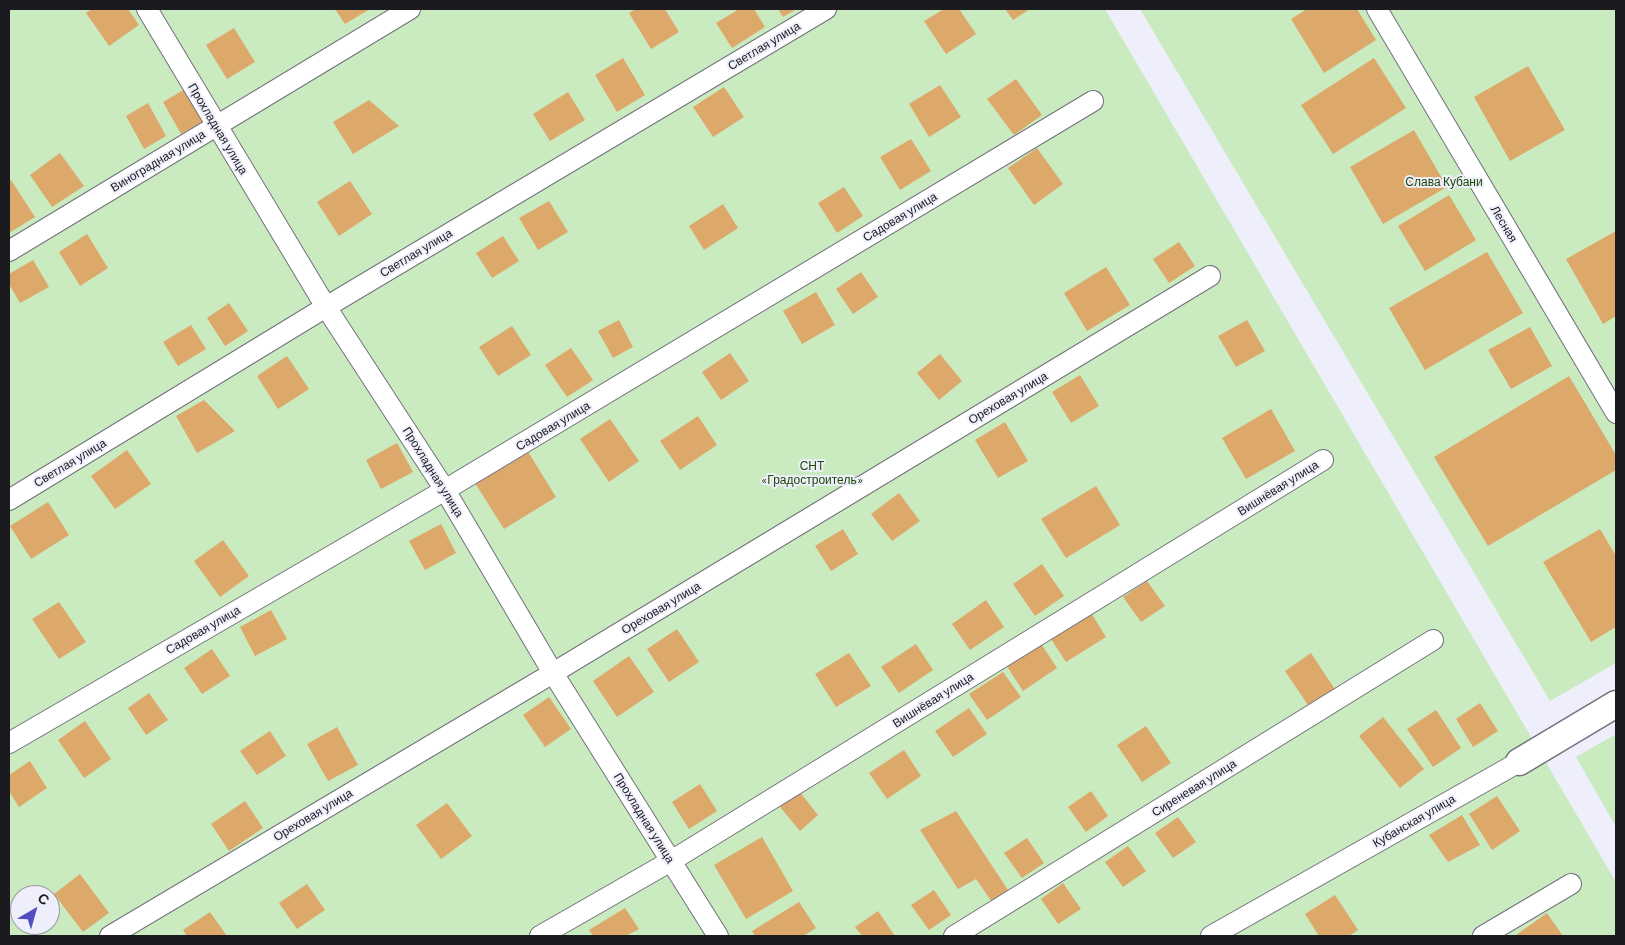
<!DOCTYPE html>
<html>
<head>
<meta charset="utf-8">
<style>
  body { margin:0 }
  #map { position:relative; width:1625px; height:945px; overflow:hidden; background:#efeefb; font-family:Barlow,sans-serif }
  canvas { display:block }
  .frame { position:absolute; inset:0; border:10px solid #1b1a1f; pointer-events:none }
  .north { position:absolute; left:10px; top:885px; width:50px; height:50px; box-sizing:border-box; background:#efeefb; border:1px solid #9a99a3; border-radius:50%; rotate:38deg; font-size:14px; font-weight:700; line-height:20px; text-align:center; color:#1b1a1f }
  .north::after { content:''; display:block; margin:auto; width:18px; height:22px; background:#514ec4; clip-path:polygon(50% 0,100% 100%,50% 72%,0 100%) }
</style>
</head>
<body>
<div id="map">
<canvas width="1625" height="945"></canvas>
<div class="frame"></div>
<div class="north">С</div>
</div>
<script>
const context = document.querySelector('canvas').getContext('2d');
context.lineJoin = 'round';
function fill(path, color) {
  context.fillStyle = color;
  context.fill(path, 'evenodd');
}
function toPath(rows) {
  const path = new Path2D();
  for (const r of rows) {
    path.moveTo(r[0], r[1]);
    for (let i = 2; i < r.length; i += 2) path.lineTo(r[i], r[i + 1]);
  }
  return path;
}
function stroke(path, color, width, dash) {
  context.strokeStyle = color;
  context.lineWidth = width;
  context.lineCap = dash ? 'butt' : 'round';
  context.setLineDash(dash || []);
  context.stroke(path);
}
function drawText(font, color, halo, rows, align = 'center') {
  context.font = font + ' Barlow,sans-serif';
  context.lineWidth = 4;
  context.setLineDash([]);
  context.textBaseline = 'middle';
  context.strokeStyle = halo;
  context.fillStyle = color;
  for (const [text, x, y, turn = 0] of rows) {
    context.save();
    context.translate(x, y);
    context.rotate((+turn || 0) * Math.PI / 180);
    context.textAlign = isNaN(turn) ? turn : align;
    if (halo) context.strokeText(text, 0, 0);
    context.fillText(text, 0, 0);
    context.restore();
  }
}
fill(toPath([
  [9,9,1105,9,1616,882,1616,936,9,936],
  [20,895,50,895,50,925,20,925],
  [1140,9,1616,9,1616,663,1550,701],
  [1616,734,1616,827,1576,757]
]), '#caebc0');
fill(toPath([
  [92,9,128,9,139,25,109,46,86,13],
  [335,9,370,9,345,24],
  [636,9,665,9,679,32,651,49,629,13],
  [739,9,754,9,765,27,732,48,716,23],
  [778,9,797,9,783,17],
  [944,9,959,9,976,34,946,54,924,21],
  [1005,9,1030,9,1013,20],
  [1307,9,1357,9,1376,40,1324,73,1291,19],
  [234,28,255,62,227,79,206,45],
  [623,58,645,95,617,112,595,75],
  [1374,58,1406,108,1333,154,1301,105],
  [1528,66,1565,130,1510,161,1474,97],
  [1016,79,1042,115,1014,135,987,99],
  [940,85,961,117,929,137,909,104],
  [724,87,744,117,713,137,693,107],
  [185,89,204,121,181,134,163,102],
  [568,92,585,120,550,141,533,114],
  [369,100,399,126,353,154,333,122],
  [148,103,166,136,144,149,126,116],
  [1414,130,1447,187,1383,224,1350,167],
  [911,139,931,171,900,190,880,157],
  [1037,148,1063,184,1034,205,1008,168],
  [60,153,84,186,52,207,30,175],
  [11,180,35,217,9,233,9,181],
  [350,181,372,214,339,236,317,202],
  [844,187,863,216,837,233,818,203],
  [1449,195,1476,240,1425,271,1398,226],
  [549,201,568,232,538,250,519,218],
  [723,204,738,228,704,250,689,226],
  [1616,231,1616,316,1603,324,1566,259],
  [87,234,108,268,80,286,59,252],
  [503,236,519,261,492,278,476,253],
  [1179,242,1195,266,1169,283,1153,259],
  [1487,252,1523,313,1425,370,1389,308],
  [33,260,49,287,20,303,9,284,9,274],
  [1106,267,1130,305,1087,331,1064,293],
  [861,272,878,297,853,314,836,289],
  [816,292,835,325,802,344,783,311],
  [229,303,248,331,225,346,207,318],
  [619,320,633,347,613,358,598,331],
  [1247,320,1265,351,1236,367,1218,336],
  [191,325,206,349,178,366,163,342],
  [512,326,531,355,498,376,479,347],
  [1530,327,1552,366,1511,389,1488,350],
  [571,348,593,380,567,397,545,365],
  [730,353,749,381,721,400,702,372],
  [940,354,962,381,939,400,917,373],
  [287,356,309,389,278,409,257,376],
  [1080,375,1099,406,1071,423,1052,392],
  [1569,376,1616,455,1616,470,1488,546,1434,457],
  [204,400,235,431,197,453,176,416],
  [1271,409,1295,451,1246,479,1222,438],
  [698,416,717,445,680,470,660,441],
  [610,419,639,461,609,482,580,439],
  [1005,422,1028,461,998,478,975,440],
  [397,443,413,472,381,489,366,460],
  [127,450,151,484,115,509,91,476],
  [527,450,556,497,504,529,475,483],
  [1096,486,1120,525,1066,558,1041,519],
  [899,493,920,521,892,541,871,514],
  [48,502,69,535,31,559,10,526],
  [441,524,456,553,425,570,409,541],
  [843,529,858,554,831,571,815,546],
  [1600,529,1616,556,1616,627,1591,642,1543,562],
  [223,540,249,576,220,597,194,561],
  [1042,564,1064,596,1035,616,1013,584],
  [1147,581,1165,606,1141,622,1123,597],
  [986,600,1004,627,970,650,952,624],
  [59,602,86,642,59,659,32,619],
  [271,610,287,639,255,656,240,627],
  [1091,613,1106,637,1066,662,1051,639],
  [677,629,699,662,669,682,647,649],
  [1040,642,1057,668,1023,691,1006,665],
  [916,644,933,670,899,693,881,667],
  [212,649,230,676,202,694,184,668],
  [849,653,871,686,836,707,815,674],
  [1311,653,1336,691,1310,708,1285,671],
  [629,656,654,692,617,717,593,681],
  [1003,672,1021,697,987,720,969,694],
  [149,693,168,720,146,735,128,708],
  [549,697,571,729,545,747,523,715],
  [1480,703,1498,731,1473,747,1456,719],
  [969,708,987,734,953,757,935,731],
  [1436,710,1461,748,1433,767,1407,729],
  [1383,717,1424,769,1400,788,1359,736],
  [85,721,111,759,84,778,58,740],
  [1146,726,1171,763,1142,782,1117,745],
  [337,727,358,765,328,781,307,744],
  [270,731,286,756,257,775,240,751],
  [904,750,921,776,887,799,869,773],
  [30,761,47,788,19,807,9,791,9,775],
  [700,784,717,811,689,829,672,802],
  [799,791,818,815,800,831,780,807],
  [1091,791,1108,816,1086,832,1068,807],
  [1497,796,1520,831,1492,850,1469,814],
  [245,801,263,828,229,851,211,824],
  [447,803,472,836,441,859,416,825],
  [956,811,1008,890,992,902,976,879,958,889,920,830],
  [1462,815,1480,845,1448,862,1429,835],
  [1178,817,1196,842,1173,858,1155,833],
  [762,837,793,891,746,919,714,865],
  [1027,838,1044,863,1022,878,1004,853],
  [1128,846,1146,871,1123,887,1105,862],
  [80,874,109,913,83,932,54,894],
  [1063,883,1081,909,1058,924,1041,899],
  [307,884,325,910,297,929,279,903],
  [934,890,951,915,929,930,911,905],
  [1335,895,1358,930,1349,936,1319,936,1305,914],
  [799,902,816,928,803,936,755,936,752,931],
  [625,908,639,929,626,936,593,936,589,930],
  [878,911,895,936,862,936,855,927],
  [210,912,227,936,187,936,183,930],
  [1547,913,1563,936,1516,936,1516,935]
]), '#dda96b');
const minor = toPath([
  [147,9,326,307,445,490,553,673,718,936],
  [1377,9,1616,413],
  [9,251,410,9],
  [9,500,326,307,826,9],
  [9,743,445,490,1093,101],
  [110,936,553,673,1210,276],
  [540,936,671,861,1323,460],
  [954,936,1433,640],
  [1211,936,1519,762],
  [1483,936,1571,884]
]);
const tertiary = toPath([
  [1519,762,1616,704]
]);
stroke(minor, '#72707c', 22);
stroke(tertiary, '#72707c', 29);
stroke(minor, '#fff', 20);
stroke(tertiary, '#fff', 26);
drawText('12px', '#1b1a1f', '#efeefb', [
  ["Светлая улица",764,46,-31],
  ["Прохладная улица",218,129,59],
  ["Виноградная улица",158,161,-31],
  ["Садовая улица",900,217,-31],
  ["Лесная",1504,224,59],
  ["Светлая улица",416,253,-31],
  ["Ореховая улица",1008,398,-31],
  ["Садовая улица",553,426,-31],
  ["Светлая улица",70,463,-31],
  ["Прохладная улица",433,472,58],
  ["Вишнёвая улица",1278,488,-32],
  ["Ореховая улица",661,608,-31],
  ["Садовая улица",203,630,-30],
  ["Вишнёвая улица",933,700,-32],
  ["Сиреневая улица",1194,788,-32],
  ["Ореховая улица",313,815,-31],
  ["Прохладная улица",644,818,58],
  ["Кубанская улица",1414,821,-30]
]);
drawText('12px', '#1b4807', '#efeefb', [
  ["Слава Кубани",1444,182],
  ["СНТ",812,466],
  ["«Градостроитель»",812,480]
]);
</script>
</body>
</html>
